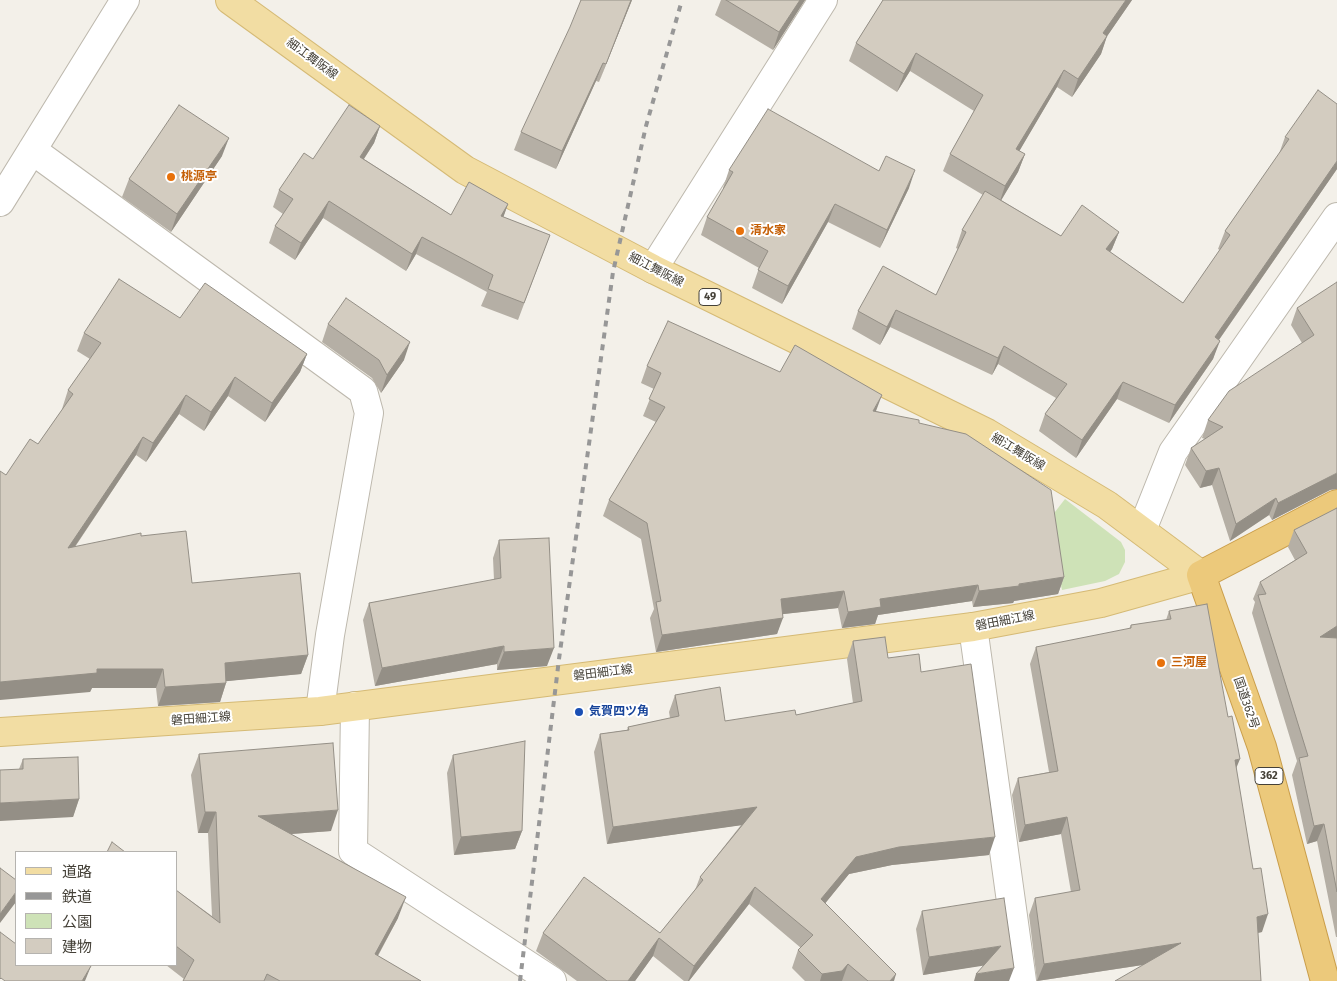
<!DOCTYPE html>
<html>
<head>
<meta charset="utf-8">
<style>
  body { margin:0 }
  #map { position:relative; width:1337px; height:981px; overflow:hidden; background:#f3f0e9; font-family:"Fira Sans","Noto Sans JP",sans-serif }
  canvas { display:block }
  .legend { position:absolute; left:15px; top:851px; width:162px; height:115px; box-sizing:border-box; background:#fff; border:1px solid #b5b3af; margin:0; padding:6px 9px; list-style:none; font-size:15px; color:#454138 }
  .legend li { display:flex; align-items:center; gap:10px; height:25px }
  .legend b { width:25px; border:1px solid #b5b3af }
</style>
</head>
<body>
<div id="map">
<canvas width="1337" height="981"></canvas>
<ul class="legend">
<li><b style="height:6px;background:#f2dda3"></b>道路</li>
<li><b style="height:6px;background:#979797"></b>鉄道</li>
<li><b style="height:14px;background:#cee2b7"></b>公園</li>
<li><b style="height:14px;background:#d3ccc0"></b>建物</li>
</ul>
</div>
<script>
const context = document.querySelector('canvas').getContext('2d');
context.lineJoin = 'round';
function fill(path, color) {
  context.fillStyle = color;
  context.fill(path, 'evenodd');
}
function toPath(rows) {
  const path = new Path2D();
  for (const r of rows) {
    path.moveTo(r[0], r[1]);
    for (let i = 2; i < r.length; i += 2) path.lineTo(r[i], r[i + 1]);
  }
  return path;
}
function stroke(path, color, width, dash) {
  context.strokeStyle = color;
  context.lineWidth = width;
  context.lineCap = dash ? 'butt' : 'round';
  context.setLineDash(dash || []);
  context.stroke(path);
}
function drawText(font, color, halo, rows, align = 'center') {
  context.font = font + ' "Fira Sans","Noto Sans JP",sans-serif';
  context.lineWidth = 4;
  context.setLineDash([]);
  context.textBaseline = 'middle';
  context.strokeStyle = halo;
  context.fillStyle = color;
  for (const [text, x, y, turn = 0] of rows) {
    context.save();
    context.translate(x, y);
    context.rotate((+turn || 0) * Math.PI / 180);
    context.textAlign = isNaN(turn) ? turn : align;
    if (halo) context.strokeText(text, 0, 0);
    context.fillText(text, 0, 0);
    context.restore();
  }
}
fill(toPath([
  [1065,499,1121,542,1125,550,1125,562,1119,574,1105,581,1062,590,1048,521]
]), '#cee2b7');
const minor = toPath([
  [32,150,363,391,369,413,330,635,320,711],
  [0,202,125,0],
  [653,269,823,0],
  [1142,530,1173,452,1337,217],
  [973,627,1022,981],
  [355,706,353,851,552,981]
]);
const major = toPath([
  [230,0,465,170,653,269,987,433,1107,505,1201,575],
  [0,732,320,711,973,627,1101,603,1201,575]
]);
const highway = toPath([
  [1325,981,1262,747,1201,575,1337,504]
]);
stroke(minor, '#bdb8ad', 30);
stroke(major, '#d5ba75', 30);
stroke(highway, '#ca9e4b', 30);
stroke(minor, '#fff', 28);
stroke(major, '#f2dda3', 28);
stroke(highway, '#ecc97b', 28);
stroke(toPath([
  [520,981,559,659,613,272,646,126,682,0]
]), '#979797', 4, [6, 6]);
fill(toPath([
  [632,0,599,82,596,81,556,169,514,150,521,132],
  [721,0,805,0,773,50,715,15],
  [883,0,1132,0,1107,36,1101,54,1072,97,1057,87,1019,151,1025,154,1018,172,1001,200,1061,236,1119,232,1112,249,1110,252,1183,303,1220,250,1218,249,1225,231,1279,154,1285,137,1337,169,1219,340,1213,359,1169,423,1117,399,1076,458,1039,431,1045,414,1056,398,998,364,992,375,890,327,880,345,852,329,858,311,936,295,958,249,956,248,962,230,983,195,943,171,950,154,974,111,910,71,897,92,849,61,856,43],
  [380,126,374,143,364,159,451,215,508,204,503,217,550,235,518,320,481,306,487,292,416,254,406,271,323,218,295,260,269,243,275,226,283,214,273,207,279,190,313,159],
  [222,156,171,232,122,197,129,179],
  [729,170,909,188,880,248,828,222,782,304,752,288,759,268,701,235,707,217,724,189,723,188],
  [1333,285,1330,490,1272,520,1269,515,1230,541,1212,485,1200,488,1185,465,1191,448,1205,439,1202,438,1208,420,1302,343,1291,325,1297,308],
  [180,318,307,354,300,372,265,422,228,396,204,431,179,414,146,462,136,455,75,547,141,536,192,583,308,655,301,674,226,681,226,683,220,702,158,706,156,688,92,688,90,692,6,475,38,444,62,410,62,409,68,390,90,359,77,351,84,333],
  [328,324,404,360,381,393,372,378,322,342],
  [647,366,780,372,876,411,919,423,1064,577,1058,594,1014,601,1013,603,973,607,972,601,878,615,875,624,842,628,838,608,783,614,777,634,656,652,650,618,654,609,641,539,603,516,609,500,656,422,643,416,654,389,641,383],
  [1337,508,1337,937,1336,937,1317,841,1307,844,1292,775,1297,761,1252,613,1255,602,1253,599,1260,582,1295,560,1288,547,1294,530],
  [499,540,547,666,497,670,497,664,375,686,363,620,369,603,494,580,493,558],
  [1169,611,1236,768,1262,932,1143,965,1037,981,1029,915,1035,898,1071,892,1061,834,1019,842,1012,795,1018,778,1049,772,1030,664,1036,647,1129,629,1131,625,1166,620],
  [853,641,888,658,921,672,989,855,892,865,849,874,825,903,894,981,805,981,792,968,798,950,801,948,749,904,689,981,684,981,653,956,635,981,577,981,536,951,543,933,660,933,695,890,700,877,741,825,607,844,594,752,600,734,627,730,628,727,670,718,669,712,675,695,725,721,796,715,853,703,847,659],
  [199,754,331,831,291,834,398,918,378,956,421,981,183,981,184,979,166,965,176,965,176,890,212,916,208,833,198,833,191,775],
  [453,755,522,831,515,849,454,855,447,773],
  [23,759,79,799,73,817,19,769],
  [922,911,984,965,923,975,916,929]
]), '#b5afa5');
fill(toPath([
  [631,0,632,0,599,82,606,64],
  [800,0,805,0,773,50,779,32],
  [1126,0,1132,0,1097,51,1103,33],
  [1107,36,1101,54,1072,97,1078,79],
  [916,53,910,71,897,92,904,74],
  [603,63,596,81,556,169,562,151],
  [1064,70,1057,87,1010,167,1016,149],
  [380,126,374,143,354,174,360,157],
  [229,138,222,156,171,232,177,214],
  [1025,154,1018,172,999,204,1005,186],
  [1337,161,1337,169,1209,354,1215,337],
  [915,170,909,188,880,248,887,230],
  [329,201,323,218,295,260,301,243],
  [508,204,502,221,501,216],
  [835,204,828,222,782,304,788,286],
  [1119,232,1112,249,1100,267,1106,249],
  [422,237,416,254,406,271,412,254],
  [896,310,890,327,880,345,887,327],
  [1220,341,1213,359,1169,423,1175,405],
  [410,342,404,360,381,393,387,375],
  [1004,346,998,364,992,375,998,358],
  [307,354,300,372,265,422,272,403],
  [235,377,228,396,204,431,211,412],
  [1123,382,1117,399,1076,458,1082,440],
  [186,395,179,414,146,462,153,443],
  [882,395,876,411,873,411],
  [143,437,136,455,61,567,68,548],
  [1219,468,1212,485,1200,488,1206,471],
  [1337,473,1337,489,1330,490,1272,520,1278,503],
  [1276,498,1269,515,1230,541,1236,524],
  [1064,577,1058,594,1014,601,1013,603,973,607,979,591],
  [978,585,972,601,878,615,875,624,842,628,848,612,880,599],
  [844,591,838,608,775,615,781,599],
  [783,618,777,634,656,652,662,635],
  [1337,626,1337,638,1320,637],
  [504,646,497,664,375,686,382,668],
  [554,648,547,666,497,670,504,652],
  [308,655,301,674,218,682,225,663],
  [97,669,163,669,156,688,92,688,90,692,0,700,0,682],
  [226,683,220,702,158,706,165,687],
  [1240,759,1233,776,1235,760],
  [79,799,73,817,0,821,0,803],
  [757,807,750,824,607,844,613,827],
  [338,810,331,831,251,837,258,816],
  [205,812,216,812,208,833,198,833],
  [1067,817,1061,834,1019,842,1025,825],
  [1324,824,1317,841,1307,844,1314,826],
  [522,831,515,849,454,855,461,837],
  [995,837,989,855,892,865,849,874,815,916,821,899,856,857,899,847],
  [755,887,749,904,689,981,688,981,694,966],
  [16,892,16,902,0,923,0,914],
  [406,897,398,918,367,975,375,954],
  [1268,914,1262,932,1250,934,1257,917],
  [659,938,653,956,635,981,628,981],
  [1181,943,1175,960,1037,981,1044,964],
  [1001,946,994,964,923,975,929,957],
  [848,964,842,981,820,981,822,974],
  [91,966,85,981,82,981],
  [1014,968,1009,981,974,981,976,974],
  [896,974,894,981,890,981]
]), '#948f86');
const building = toPath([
  [581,0,631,0,606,64,603,63,562,151,521,132,570,27,581,0],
  [726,0,800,0,779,32,726,0],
  [883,0,1126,0,1103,33,1107,36,1078,79,1064,70,1016,149,1025,154,1005,186,950,154,983,95,916,53,904,74,856,43,883,0],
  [1318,90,1337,104,1337,161,1215,337,1220,341,1175,405,1123,382,1082,440,1045,414,1067,384,1004,346,998,358,896,310,887,327,858,311,883,266,936,295,966,232,962,230,985,191,1061,236,1082,205,1119,232,1106,249,1183,303,1230,235,1225,231,1289,139,1285,137,1318,90],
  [179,105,229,138,177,214,129,179,179,105],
  [349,105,380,126,360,157,451,215,469,182,508,204,501,216,550,235,524,303,488,289,493,275,422,237,412,254,329,201,301,243,275,226,293,199,279,190,304,153,313,159,349,105],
  [768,109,879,171,886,156,915,170,887,230,835,204,788,286,758,270,768,251,707,217,733,172,729,170,768,109],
  [119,279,180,318,205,283,307,354,272,403,235,377,211,412,186,395,153,443,143,437,68,548,141,533,141,536,186,531,192,583,300,573,308,655,225,663,226,683,165,687,163,669,97,669,97,673,0,682,0,471,6,475,30,439,38,444,73,394,68,390,101,343,84,333,119,279],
  [1337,282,1337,473,1278,503,1276,498,1236,524,1219,468,1206,471,1191,448,1223,427,1208,420,1229,391,1314,335,1297,308,1337,282],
  [346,298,410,342,387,375,379,360,328,324,346,298],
  [668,321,780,372,795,345,882,395,873,411,919,420,919,423,966,434,1051,490,1064,577,1019,584,1019,586,979,591,978,585,880,599,881,607,848,612,844,591,781,599,783,618,662,635,656,602,661,601,647,523,609,500,665,407,649,399,661,373,647,366,668,321],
  [1337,508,1337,626,1320,637,1337,638,1337,892,1324,824,1314,826,1299,758,1308,756,1258,595,1266,594,1260,582,1307,553,1294,530,1337,508],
  [549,538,554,648,504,652,504,646,382,668,369,603,501,578,499,540,549,538],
  [1207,604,1228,717,1232,716,1240,759,1235,760,1253,869,1261,868,1268,914,1257,917,1261,981,1115,981,1181,943,1044,964,1035,898,1080,890,1067,817,1025,825,1018,778,1058,771,1036,647,1131,628,1131,625,1171,619,1169,611,1207,604],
  [885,637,888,658,919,654,921,672,971,664,995,837,899,847,856,857,821,899,896,974,890,981,868,981,848,964,842,971,822,974,798,950,813,935,755,887,694,966,659,938,628,981,607,981,543,933,584,877,660,933,703,880,700,877,757,807,613,827,600,734,629,730,628,727,679,716,675,695,720,687,725,721,795,710,796,715,862,701,853,641,885,637],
  [525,741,522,831,461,837,453,755,525,741],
  [333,743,338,810,258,816,406,897,375,954,421,981,280,981,267,974,264,981,183,981,194,960,176,946,176,890,220,923,216,812,205,812,199,754,333,743],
  [78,757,79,799,0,803,0,770,23,769,23,759,78,757],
  [112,842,125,852,107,852,112,842],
  [0,868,16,880,16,892,0,914,0,868],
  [1004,898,1014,968,976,974,1001,946,929,957,922,911,1004,898],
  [0,932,16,944,16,965,89,965,91,966,82,981,5,981,1,978,0,979,0,932]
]);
fill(building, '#d3ccc0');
stroke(building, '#948f86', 1);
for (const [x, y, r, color] of [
  [171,177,5,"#e8710a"],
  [740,231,5,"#e8710a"],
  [1161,663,5,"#e8710a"],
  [579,712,5,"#1a4fb4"]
]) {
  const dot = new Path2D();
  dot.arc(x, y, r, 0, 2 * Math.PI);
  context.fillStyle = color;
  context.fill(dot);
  stroke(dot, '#fff', 2);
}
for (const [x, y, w] of [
  [710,297,22],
  [1269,776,28]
]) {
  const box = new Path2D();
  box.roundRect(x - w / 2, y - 8.5, w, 17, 4);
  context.fillStyle = '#fff';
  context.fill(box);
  stroke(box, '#454138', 1);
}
drawText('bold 11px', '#454138', null, [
  ["49",710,297],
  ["362",1269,776]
]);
drawText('12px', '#454138', '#fff', [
  ["細江舞阪線",312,59,36],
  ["細江舞阪線",656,270,27],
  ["細江舞阪線",1018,452,31],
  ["磐田細江線",1005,621,-11],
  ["磐田細江線",603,673,-7],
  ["国道362号",1246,703,71],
  ["磐田細江線",201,719,-4]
]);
drawText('bold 12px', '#c56008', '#fff', [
  ["桃源亭",181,177],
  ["清水家",750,231],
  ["三河屋",1171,663]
], 'left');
drawText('bold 12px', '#164399', '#fff', [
  ["気賀四ツ角",589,712]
], 'left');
</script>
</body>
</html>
